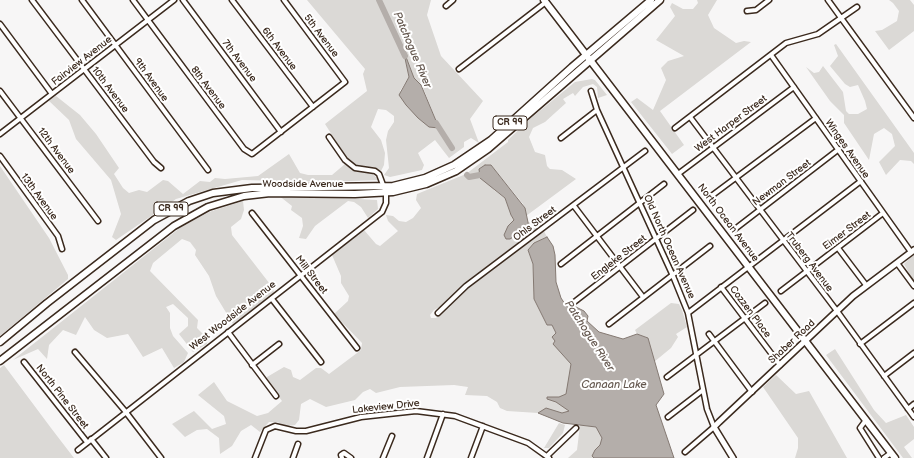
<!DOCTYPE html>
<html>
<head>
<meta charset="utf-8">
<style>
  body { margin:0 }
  canvas { display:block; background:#f7f6f6 }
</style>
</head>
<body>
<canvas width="914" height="458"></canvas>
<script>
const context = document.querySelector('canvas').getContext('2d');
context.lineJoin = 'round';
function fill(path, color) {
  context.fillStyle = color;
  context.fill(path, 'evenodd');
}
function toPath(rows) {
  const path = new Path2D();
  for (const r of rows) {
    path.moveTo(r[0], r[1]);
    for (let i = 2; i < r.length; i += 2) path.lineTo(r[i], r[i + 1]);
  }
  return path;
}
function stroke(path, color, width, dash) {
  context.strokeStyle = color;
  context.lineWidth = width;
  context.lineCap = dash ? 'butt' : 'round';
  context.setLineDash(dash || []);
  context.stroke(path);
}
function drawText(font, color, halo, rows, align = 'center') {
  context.font = font + ' "Balsamiq Sans",sans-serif';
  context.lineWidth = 4;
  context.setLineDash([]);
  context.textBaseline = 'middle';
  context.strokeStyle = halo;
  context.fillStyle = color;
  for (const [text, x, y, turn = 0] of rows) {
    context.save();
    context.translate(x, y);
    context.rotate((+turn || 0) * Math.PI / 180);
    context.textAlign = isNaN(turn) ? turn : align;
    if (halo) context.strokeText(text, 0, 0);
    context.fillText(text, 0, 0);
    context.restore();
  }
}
fill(toPath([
  [307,0,431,0,427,15,441,56,483,101,470,119,479,143,471,138,464,142,464,147,449,158,435,140,418,153,424,165,422,170,390,177,384,175,389,168,386,140,388,131,394,122,394,116,386,110,378,109,371,127,381,140,385,153,384,165,381,171,365,166,358,166,348,160,325,124,367,91,363,74,365,69],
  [404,53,414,78,422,85,439,128,400,91,409,77],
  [697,0,717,0,708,15,714,28,736,43,744,41,751,42,660,111,684,145,672,154,631,102,637,98,653,110,666,80,661,68,668,61,684,56,656,40,675,16,670,7,672,3,683,9,693,9,698,3],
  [889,0,910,0,914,5,914,31,889,50,875,31,882,30,897,21,899,11,893,3],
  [836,44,914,153,914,164,911,161,900,160,886,175,879,162,895,146,892,134,884,128,874,134,869,160,844,123,844,115,830,101,806,67,814,73,819,72,823,66,843,92,846,111,849,114,858,114,867,109,865,101,858,85,850,87,845,84,830,66,838,56,834,45],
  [592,79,595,80,607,95,598,98,597,87,593,84,583,87,575,96,573,93,563,99,566,103,545,122,533,128,529,137,535,152,545,155,547,166,550,169,562,170,576,179,526,216,523,204,491,165,494,190,505,198,511,215,514,220,529,227,527,223,533,221,539,229,464,285,443,305,434,310,430,315,431,318,436,318,469,287,544,231,547,237,534,243,528,250,533,264,534,299,547,325,552,325,563,334,618,458,568,458,577,450,580,425,563,423,538,413,507,411,500,408,497,402,487,396,465,395,468,387,454,385,400,387,376,393,370,389,363,392,355,400,326,407,310,399,301,404,299,420,295,425,287,426,277,422,269,422,260,432,251,425,241,431,232,446,220,454,219,438,207,429,197,430,185,437,172,424,194,411,212,429,226,424,224,416,198,395,214,382,227,401,257,416,268,413,282,401,266,380,267,377,284,367,291,370,293,377,300,380,316,368,321,368,329,374,361,350,362,343,334,314,348,301,349,296,341,283,341,276,332,255,364,230,376,244,380,246,398,231,388,221,386,215,393,216,399,221,406,222,413,218,421,208,416,200,417,194,466,174,508,142,508,140,531,118,575,82],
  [56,96,80,115,96,134,119,168,114,174,123,188,129,193,139,190,147,192,163,180,168,181,183,194,200,181,210,182,215,178,225,179,258,176,289,154,300,173,308,175,332,175,345,164,354,170,373,174,379,180,323,182,242,180,176,199,116,240,112,237,121,214,111,180,76,139,69,120,48,100],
  [0,166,49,238,68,275,68,279,0,336],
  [278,195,377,200,378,209,368,218,361,207,354,202,348,201,315,226,306,239,299,238,303,226,302,218,291,210,292,206],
  [243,201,244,210,241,219,231,227,232,235,273,288,274,293,233,324,216,296,209,276,195,255,196,250,190,242,182,239,153,263,150,271,198,320,197,328,208,339,207,344,193,352,179,334,188,326,188,318,173,304,166,307,170,313,170,328,173,336,188,353,184,362,174,368,162,348,143,357,128,334,107,338,94,330,85,317,76,335,63,330,49,345,47,359,38,349,13,360,181,227,209,212],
  [914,254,914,282,904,264],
  [671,303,679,304,682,310,687,327,676,334,678,337,671,348,654,362,648,338,637,334,635,330],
  [835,349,874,410,886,423,906,415,914,427,914,439,904,447,912,458,903,458,826,355],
  [4,365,51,428,74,458,0,458,0,368],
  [776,375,796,394,809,391,847,458,795,458,798,448,798,438,763,387],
  [559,423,565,425,563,433,549,448,544,448]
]), '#dbd9d6');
const water = toPath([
  [403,49,414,78,421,85,439,128,429,127,418,118,406,105,399,95,409,77,403,49],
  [485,165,491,165,525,208,529,227,510,239,506,239,504,235,508,226,514,220,511,215,505,198,480,178,479,169,485,165],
  [547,237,553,246,555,255,556,282,561,298,567,307,574,306,584,311,588,316,587,321,599,332,623,339,637,334,648,338,664,394,656,405,674,458,594,458,592,456,595,450,600,445,602,438,596,427,563,423,538,413,546,408,562,413,569,411,556,402,547,399,547,397,559,397,566,394,571,364,553,344,555,341,552,337,556,333,552,325,547,325,534,299,533,264,528,250,534,243,547,237]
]);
fill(water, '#b4aeaa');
stroke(water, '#847972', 1);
stroke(toPath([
  [379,0,405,56],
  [436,123,452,148],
  [467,175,469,177,485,174,487,176],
  [521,222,525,233]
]), '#b4aeaa', 6);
const minor = toPath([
  [32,0,154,162,161,168],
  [82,0,208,170],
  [133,0,244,149,252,154,345,82,284,0],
  [183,0,281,132],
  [232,0,313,107],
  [828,0,914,118],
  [446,6,453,0],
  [747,11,756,10,769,0],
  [0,24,52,94],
  [771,55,911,252],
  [459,69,546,2],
  [0,91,98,221],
  [591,91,597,110,673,276,688,313,707,409,714,427,685,452],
  [690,117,837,311,914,417],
  [675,128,786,43,818,34,857,7],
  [0,134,174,0],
  [561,138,597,110],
  [0,156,58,236,62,249],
  [678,174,794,87],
  [710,197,816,118],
  [574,206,643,297],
  [252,213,357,348],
  [735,229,839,149],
  [838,248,866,285],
  [897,263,914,286],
  [561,264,664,184],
  [721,287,780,365],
  [781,291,883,213],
  [272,299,321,362],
  [573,303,693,210],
  [438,313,466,286,645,151],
  [688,313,861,181],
  [609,324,710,246],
  [228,332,276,396],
  [709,334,752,392],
  [860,344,914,303],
  [75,352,125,411,161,458],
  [24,362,87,442],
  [252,365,279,344],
  [884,376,914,353],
  [667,377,765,303],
  [908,409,914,404],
  [668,417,703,390],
  [866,420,860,428,879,458],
  [91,439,106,458],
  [78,450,382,212,386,203,386,193,379,174,375,171,355,168,345,160,329,137],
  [547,456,576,428],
  [255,458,266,430,275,426,296,431,306,431,361,417,416,411,455,416,528,443,549,458],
  [293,458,298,444],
  [342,458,341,455,344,453,351,458],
  [383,458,392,436],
  [427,458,443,414],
  [471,458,483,426],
  [884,458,891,453]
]);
const tertiary = toPath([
  [733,458,714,427,719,422,853,296,914,250]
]);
const secondary = toPath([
  [544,0,895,458]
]);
const primary = toPath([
  [0,342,47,303,154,220,189,201,213,193,252,188,393,186,425,178,454,165,491,140,572,67,651,0],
  [0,361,174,226,208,207,244,196,270,193,355,194,393,192,426,184,456,171,488,149,660,0]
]);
stroke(minor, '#3b2a1e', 7);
stroke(tertiary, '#3b2a1e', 8);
stroke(secondary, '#3b2a1e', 9);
stroke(primary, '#3b2a1e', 9);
stroke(minor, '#fff', 4);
stroke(tertiary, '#fff', 5);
stroke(secondary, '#fff', 6);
stroke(primary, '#fff', 6);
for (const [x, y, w] of [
  [510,123,34],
  [171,209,34]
]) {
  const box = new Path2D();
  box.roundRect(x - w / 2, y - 7, w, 14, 3);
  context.fillStyle = '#fff';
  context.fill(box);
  stroke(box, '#3b2a1e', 1);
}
drawText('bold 9px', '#3b2a1e', null, [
  ["CR 99",510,123],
  ["CR 99",171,209]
]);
drawText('10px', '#3b2a1e', '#fff', [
  ["5th Avenue",321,36,53],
  ["6th Avenue",279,49,53],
  ["Fairview Avenue",82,61,-38],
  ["7th Avenue",239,61,53],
  ["9th Avenue",151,80,54],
  ["8th Avenue",208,88,53],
  ["10th Avenue",110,90,53],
  ["West Harper Street",731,124,-37],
  ["Winges Avenue",847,149,55],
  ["12th Avenue",56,151,53],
  ["Newman Street",782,183,-37],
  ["Woodside Avenue",303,184],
  ["13th Avenue",39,197,54],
  ["North Ocean Avenue",728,223,53],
  ["Ohls Street",535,224,-37],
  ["Eimer Street",847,231,-37],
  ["Old North Ocean Avenue",669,247,66],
  ["Engleke Street",619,258,-38],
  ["Truberg Avenue",809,262,53],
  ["Mill Street",311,275,52],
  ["Cozzen Place",750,312,53],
  ["West Woodside Avenue",233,316,-38],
  ["Shaber Road",792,342,-43],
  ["North Pine Street",62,397,52],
  ["Lakeview Drive",386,407,-6]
]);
drawText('italic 11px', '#65584f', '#fff', [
  ["Patchogue River",412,50,67],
  ["Patchogue River",589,336,57],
  ["Canaan Lake",614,385]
]);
</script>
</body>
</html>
